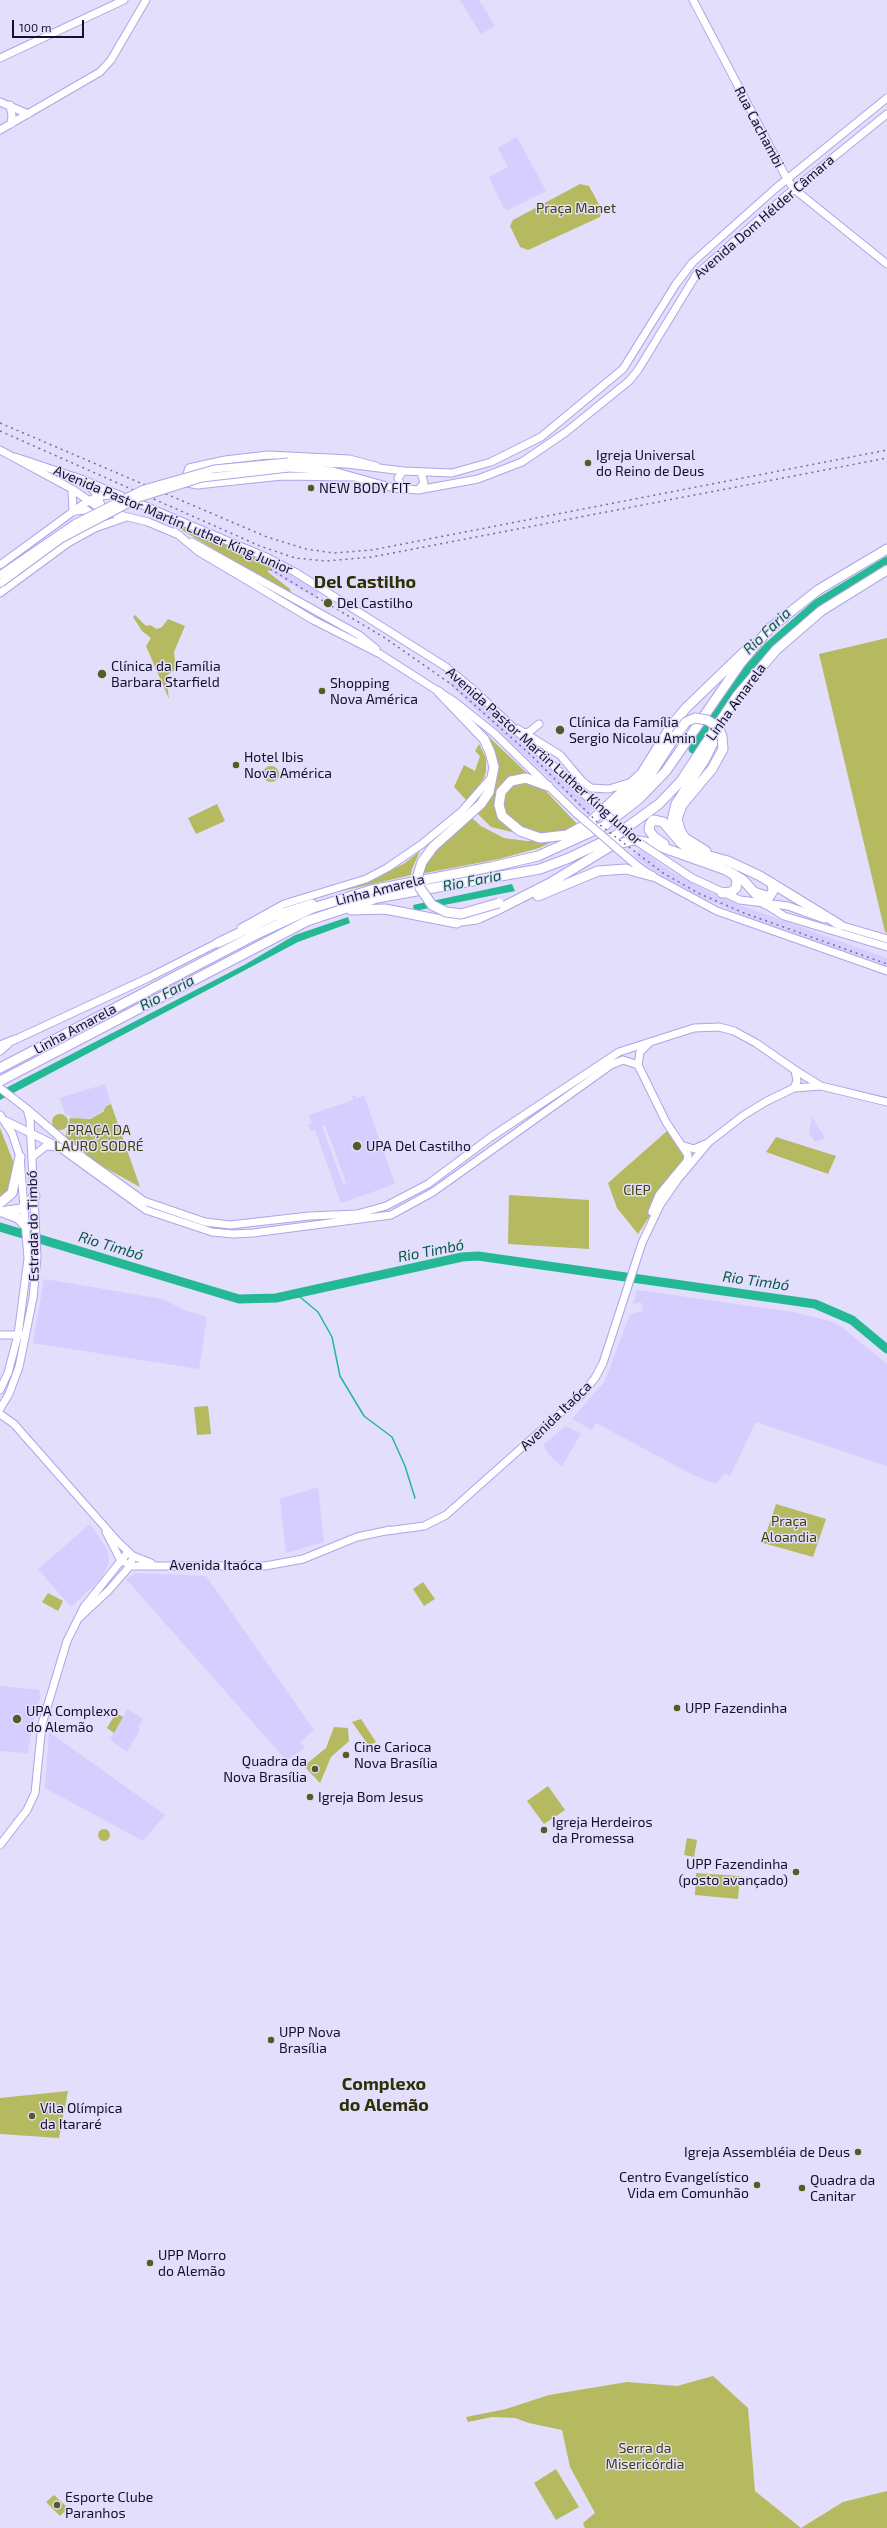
<!DOCTYPE html>
<html>
<head>
<meta charset="utf-8">
<style>
  body { margin:0 }
  #map { position:relative; width:887px; height:2528px; overflow:hidden; background:#e2defc; font-family:"Exo 2",sans-serif }
  canvas { display:block }
  .scale { position:absolute; left:12px; top:20px; width:72px; height:18px; box-sizing:border-box; border:2px solid #151029; border-top:0; padding-left:5px; font-size:12px; line-height:14px; white-space:nowrap; color:#151029; -webkit-text-stroke:3px #e2defc; paint-order:stroke }
</style>
</head>
<body>
<div id="map">
<canvas width="887" height="2528"></canvas>
<div class="scale">100 m</div>
</div>
<script>
const context = document.querySelector('canvas').getContext('2d');
context.lineJoin = 'round';
function fill(path, color) {
  context.fillStyle = color;
  context.fill(path, 'evenodd');
}
function toPath(rows) {
  const path = new Path2D();
  for (const r of rows) {
    if (r.length === 3) {
      path.moveTo(r[0] + r[2], r[1]);
      path.arc(r[0], r[1], r[2], 0, 2 * Math.PI);
      continue;
    }
    path.moveTo(r[0], r[1]);
    for (let i = 2; i < r.length; i += 2) path.lineTo(r[i], r[i + 1]);
  }
  return path;
}
function stroke(path, color, width, dash) {
  context.strokeStyle = color;
  context.lineWidth = width;
  context.lineCap = dash ? 'butt' : 'round';
  context.setLineDash(dash || []);
  context.stroke(path);
}
function drawText(font, color, halo, rows, align = 'center') {
  context.font = font + ' "Exo 2",sans-serif';
  context.lineWidth = 3;
  context.setLineDash([]);
  context.textBaseline = 'middle';
  context.strokeStyle = halo;
  context.fillStyle = color;
  for (const [text, x, y, turn = 0] of rows) {
    context.save();
    context.translate(x, y);
    context.rotate((+turn || 0) * Math.PI / 180);
    context.textAlign = isNaN(turn) ? turn : align;
    if (halo) context.strokeText(text, 0, 0);
    context.fillText(text, 0, 0);
    context.restore();
  }
}
fill(toPath([
  [460,0,479,0,495,26,481,34],
  [517,137,546,191,508,210,503,207,489,177,508,167,498,148],
  [273,565,319,592,315,598,269,571],
  [453,677,552,767,594,808,587,814,449,684],
  [640,849,670,871,701,888,742,906,887,958,887,967,747,917,701,897,659,874,634,856],
  [105,1084,111,1103,106,1105,102,1112,90,1118,76,1119,65,1114,60,1098],
  [355,1095,357,1098,364,1096,395,1184,341,1203,315,1130,311,1131,308,1124,312,1123,309,1115,353,1100,352,1096],
  [325,1125,346,1183,343,1184,322,1126],
  [812,1117,825,1138,815,1142,809,1133],
  [44,1279,163,1299,184,1310,207,1317,199,1369,33,1343],
  [637,1290,793,1312,830,1321,843,1328,887,1364,887,1466,756,1422,730,1476,725,1473,716,1484,695,1476,596,1423,592,1430,572,1419,605,1381,630,1314,643,1311,641,1302,633,1304],
  [566,1426,581,1434,562,1466,550,1456,543,1445],
  [318,1487,324,1542,286,1553,280,1499],
  [90,1524,108,1550,109,1563,101,1579,71,1607,38,1569],
  [136,1573,206,1576,314,1730,300,1742,305,1748,286,1760,126,1579],
  [0,1686,40,1690,39,1695,41,1695,32,1727,28,1753,0,1751],
  [127,1709,143,1719,138,1728,140,1730,127,1752,113,1742,110,1739,114,1733,107,1728,116,1713,123,1717],
  [49,1732,165,1815,143,1841,45,1788]
]), '#d5ceff');
fill(toPath([
  [580,184,589,186,602,210,600,217,528,250,520,247,510,226,513,220],
  [184,526,272,564,268,572,290,589,292,595,180,529],
  [135,615,146,626,150,625,157,629,162,627,168,619,185,626,174,652,176,669,166,676,169,699,146,646,151,638,142,631,133,617],
  [887,638,887,933,885,932,819,654],
  [471,720,529,775,516,775,508,779,502,783,495,799,497,810,520,834,491,827,476,812,497,772],
  [479,744,486,758,486,771,484,778,467,801,454,787,464,765,475,771,480,756,475,751],
  [271,774,8],
  [524,780,541,786,578,825,568,830,544,835,513,824,502,807,506,787],
  [217,804,225,821,196,834,188,818],
  [471,817,481,826,504,838,527,841,556,840,539,848,499,859,420,874,427,858],
  [420,851,412,869,411,875,333,893,277,911,313,898,373,880,405,863],
  [111,1104,140,1187,93,1161,65,1138,70,1118,90,1119,103,1112,106,1106],
  [60,1122,8],
  [0,1128,13,1161,12,1186,7,1196,0,1198],
  [667,1131,686,1160,638,1234,617,1208,608,1183],
  [776,1137,836,1156,828,1174,766,1152],
  [509,1195,589,1200,589,1249,508,1244],
  [208,1406,211,1434,197,1435,194,1407],
  [776,1504,826,1519,813,1557,763,1543],
  [423,1582,435,1599,424,1606,413,1589],
  [48,1593,63,1601,58,1611,42,1602],
  [116,1713,123,1717,114,1733,107,1728],
  [361,1719,376,1742,369,1746,352,1722],
  [334,1727,348,1728,349,1741,331,1757,320,1783,304,1766,326,1748],
  [548,1786,565,1810,544,1824,527,1801],
  [104,1835,6],
  [687,1838,697,1840,694,1857,684,1855],
  [696,1873,740,1876,738,1899,695,1895],
  [68,2091,59,2138,0,2134,0,2098],
  [713,2376,748,2408,755,2491,801,2528,585,2528,583,2523,595,2513,570,2467,562,2430,529,2423,515,2418,492,2417,468,2422,466,2417,506,2409,549,2395,627,2382,677,2386],
  [556,2469,579,2507,556,2520,534,2483],
  [887,2491,887,2528,801,2528,843,2502],
  [54,2495,68,2508,60,2516,46,2502]
]), '#b5b95f');
fill(toPath([
  [512,884,515,891,414,911,413,905],
  [348,917,350,923,298,942,0,1100,0,1091,246,964,295,935]
]), '#24b894');
stroke(toPath([
  [291,1295,300,1297,318,1312,332,1337,340,1376,364,1416,392,1437,405,1466,415,1498]
]), '#24b894', 1.5);
stroke(toPath([
  [693,749,749,668,768,647,818,603,887,561],
  [0,1227,239,1299,276,1298,462,1257,478,1256,815,1304,852,1320,887,1349]
]), '#24b894', 9);
const secondary = toPath([
  [693,0,787,179,794,189,887,264],
  [0,58,124,0],
  [0,102,28,114],
  [10,105,12,116,11,124],
  [0,130,100,72,111,60,146,0],
  [352,477,282,476,197,485,188,483,186,477,189,468,225,460,268,455,349,459,376,466],
  [765,904,784,916,887,947],
  [241,928,284,904,366,879,387,868,422,844,461,812,490,779],
  [10,1042,148,978,221,941],
  [649,1043,640,1052,638,1065,666,1122,688,1155,687,1161,659,1195,652,1212],
  [794,1088,797,1081,795,1070],
  [27,1109,84,1158,144,1201,205,1222,230,1225,309,1216,357,1214,386,1206,428,1184,491,1137,619,1052,694,1028,719,1027,734,1031,756,1043,795,1070,821,1086,887,1102],
  [6,1121,59,1147,146,1210,212,1232,233,1234,253,1233,391,1215,433,1192,611,1065,623,1060,638,1065],
  [684,1146,694,1149,708,1143],
  [0,1335,24,1335],
  [387,1531,424,1526,446,1515,582,1394,595,1378,603,1363,642,1243,660,1205,678,1179,709,1142,744,1115,767,1101,794,1088,821,1086],
  [133,1556,151,1563],
  [130,1566,265,1566,303,1559,357,1537,390,1530]
]);
const primary = toPath([
  [0,450,72,489,104,511,148,522,179,535],
  [15,457,81,479,268,558,295,572,446,667,476,692,566,778],
  [288,462,347,464,403,471,452,473,491,462,541,437,623,369,676,284,693,262,776,188,887,98],
  [289,468,333,471,394,488,418,490,478,479,522,462,566,432,629,381,638,370,696,275,788,194,887,114],
  [88,484,98,496,103,512],
  [72,489,73,512],
  [402,489,398,478,403,471],
  [418,490,424,483,421,472],
  [75,511,87,510,96,518],
  [175,532,199,552,248,581,313,620,380,654,455,702,494,733,576,813],
  [192,542,359,635,376,649],
  [0,565,82,505,98,496,112,495],
  [0,593,68,543,95,528,124,518],
  [518,729,560,755,582,781,591,788,609,789,632,782],
  [524,733,529,732,539,724],
  [635,864,652,876,717,911,887,971],
  [692,878,740,900,788,906,824,919],
  [836,924,887,939],
  [0,1045,15,1039],
  [0,1051,8,1044],
  [0,1088,27,1109,30,1120,37,1257,33,1298,19,1367,9,1394,0,1409],
  [0,1115,12,1133,20,1157,28,1259,18,1335,8,1373,0,1390],
  [32,1157,46,1146,59,1147],
  [0,1414,14,1424,118,1542,133,1556,130,1566,108,1591,79,1618],
  [106,1532,120,1559,130,1566],
  [0,1845,27,1810,35,1793,42,1724,67,1641,84,1607,128,1552]
]);
const highway = toPath([
  [548,786,526,778,511,781,501,792,499,805,502,816,520,831,540,838,567,835,594,820],
  [609,817,651,774,676,735],
  [589,823,642,773,671,726,686,708,744,652],
  [674,834,672,820,676,804,705,759,717,735],
  [664,844,654,837,649,830,650,824,653,820,663,822,681,843,691,851,728,861,760,876,840,925],
  [433,847,481,804,489,792,494,767,490,752,484,739,439,692],
  [706,851,685,838,681,832,677,819,682,805,712,769],
  [722,893,731,892,736,888,737,881,734,874],
  [757,893,769,897,773,891,772,883],
  [538,896,598,871,626,869,652,876],
  [351,910,385,909,457,923],
  [453,922,477,919,495,911,550,883,611,846,633,840,650,843,726,870,743,880,765,904],
  [218,943,274,916,312,904],
  [0,1068,253,936,313,908,371,890,491,867,538,856,604,826,639,799,666,771,740,664,769,629,818,590,887,549],
  [0,1081,307,921,377,898,540,869,569,858,615,836,659,804,681,781,737,696,776,650,821,611,887,570],
  [0,1203,12,1193,20,1157],
  [0,1212,21,1209,35,1196],
  [5,1213,18,1218,27,1227]
]);
stroke(secondary, '#afa4ea', 9);
stroke(primary, '#afa4ea', 9);
stroke(highway, '#afa4ea', 11);
stroke(secondary, '#fff', 7);
stroke(primary, '#fff', 7);
stroke(highway, '#fff', 9);
stroke(toPath([
  [0,423,267,537,306,549,334,553,372,550,887,450],
  [0,431,260,546,295,558,326,561,372,557,887,458],
  [270,569,385,638,451,684,532,756,600,825,663,873,698,893,744,913,887,964]
]), '#75708c', 1.5, [2, 4]);
const primaryBridge = toPath([
  [0,575,76,523,144,489,214,469,288,462],
  [1,583,61,539,139,498,202,478,289,468],
  [566,778,635,840,692,878],
  [576,813,635,864]
]);
const highwayBridge = toPath([
  [676,735,686,722,695,718,707,720,718,727,722,736,723,749,712,769],
  [433,847,422,862,418,875,420,888,432,905,446,912,461,914,499,903]
]);
stroke(primaryBridge, '#afa4ea', 9, []);
stroke(highwayBridge, '#afa4ea', 11, []);
stroke(primaryBridge, '#fff', 7);
stroke(highwayBridge, '#fff', 9);
for (const [x, y, r, color] of [
  [588,463,4,"#575927"],
  [311,488,4,"#575927"],
  [328,603,5,"#575927"],
  [102,674,5,"#575927"],
  [322,691,4,"#575927"],
  [560,730,5,"#575927"],
  [236,765,4,"#575927"],
  [357,1146,5,"#575927"],
  [677,1708,4,"#575927"],
  [17,1719,5,"#575927"],
  [346,1755,4,"#575927"],
  [315,1769,4,"#575927"],
  [310,1797,4,"#575927"],
  [544,1830,4,"#575927"],
  [796,1872,4,"#575927"],
  [271,2040,4,"#575927"],
  [32,2116,4,"#575927"],
  [858,2152,4,"#575927"],
  [757,2185,4,"#575927"],
  [802,2188,4,"#575927"],
  [150,2263,4,"#575927"],
  [57,2505,4,"#575927"]
]) {
  const dot = new Path2D();
  dot.arc(x, y, r, 0, 2 * Math.PI);
  context.fillStyle = color;
  context.fill(dot);
  stroke(dot, '#e2defc', 1.5);
}
drawText('14px', '#151029', '#e2defc', [
  ["Rua Cachambi",759,127,62],
  ["Avenida Dom Hélder Câmara",764,217,-41],
  ["Avenida Pastor Martin Luther King Junior",173,520,23],
  ["Linha Amarela",736,702,-54],
  ["Avenida Pastor Martin Luther King Junior",544,756,42],
  ["Linha Amarela",380,890,-14],
  ["Linha Amarela",75,1029,-28],
  ["Estrada do Timbó",33,1226,-91],
  ["Avenida Itaóca",556,1416,-44],
  ["Avenida Itaóca",216,1565]
]);
drawText('14px', '#404104', '#e2defc', [
  ["Praça Manet",576,208],
  ["PRAÇA DA",99,1130],
  ["LAURO SODRÉ",99,1146],
  ["CIEP",637,1190],
  ["Praça",789,1521],
  ["Aloandia",789,1537],
  ["Serra da",645,2448],
  ["Misericórdia",645,2464]
]);
drawText('14px', '#151029', '#e2defc', [
  ["Igreja Universal",596,455],
  ["do Reino de Deus",596,471],
  ["NEW BODY FIT",319,488],
  ["Del Castilho",337,603],
  ["Clínica da Família",111,666],
  ["Barbara Starfield",111,682],
  ["Shopping",330,683],
  ["Nova América",330,699],
  ["Clínica da Família",569,722],
  ["Sergio Nicolau Amin",569,738],
  ["Hotel Ibis",244,757],
  ["Nova América",244,773],
  ["UPA Del Castilho",366,1146],
  ["UPP Fazendinha",685,1708],
  ["UPA Complexo",26,1711],
  ["do Alemão",26,1727],
  ["Cine Carioca",354,1747],
  ["Nova Brasília",354,1763],
  ["Quadra da",307,1761,"right"],
  ["Nova Brasília",307,1777,"right"],
  ["Igreja Bom Jesus",318,1797],
  ["Igreja Herdeiros",552,1822],
  ["da Promessa",552,1838],
  ["UPP Fazendinha",788,1864,"right"],
  ["(posto avançado)",788,1880,"right"],
  ["UPP Nova",279,2032],
  ["Brasília",279,2048],
  ["Vila Olímpica",40,2108],
  ["da Itararé",40,2124],
  ["Igreja Assembléia de Deus",850,2152,"right"],
  ["Centro Evangelístico",749,2177,"right"],
  ["Vida em Comunhão",749,2193,"right"],
  ["Quadra da",810,2180],
  ["Canitar",810,2196],
  ["UPP Morro",158,2255],
  ["do Alemão",158,2271],
  ["Esporte Clube",65,2497],
  ["Paranhos",65,2513]
], 'left');
drawText('italic 15px', '#085744', '#e2defc', [
  ["Rio Faria",767,631,-44],
  ["Rio Faria",472,881,-11],
  ["Rio Faria",167,993,-28],
  ["Rio Timbó",111,1246,17],
  ["Rio Timbó",431,1251,-11],
  ["Rio Timbó",756,1281,8]
]);
drawText('bold 18px', '#2e2f05', '#e2defc', [
  ["Del Castilho",365,582],
  ["Complexo",384,2084],
  ["do Alemão",384,2105]
]);
</script>
</body>
</html>
